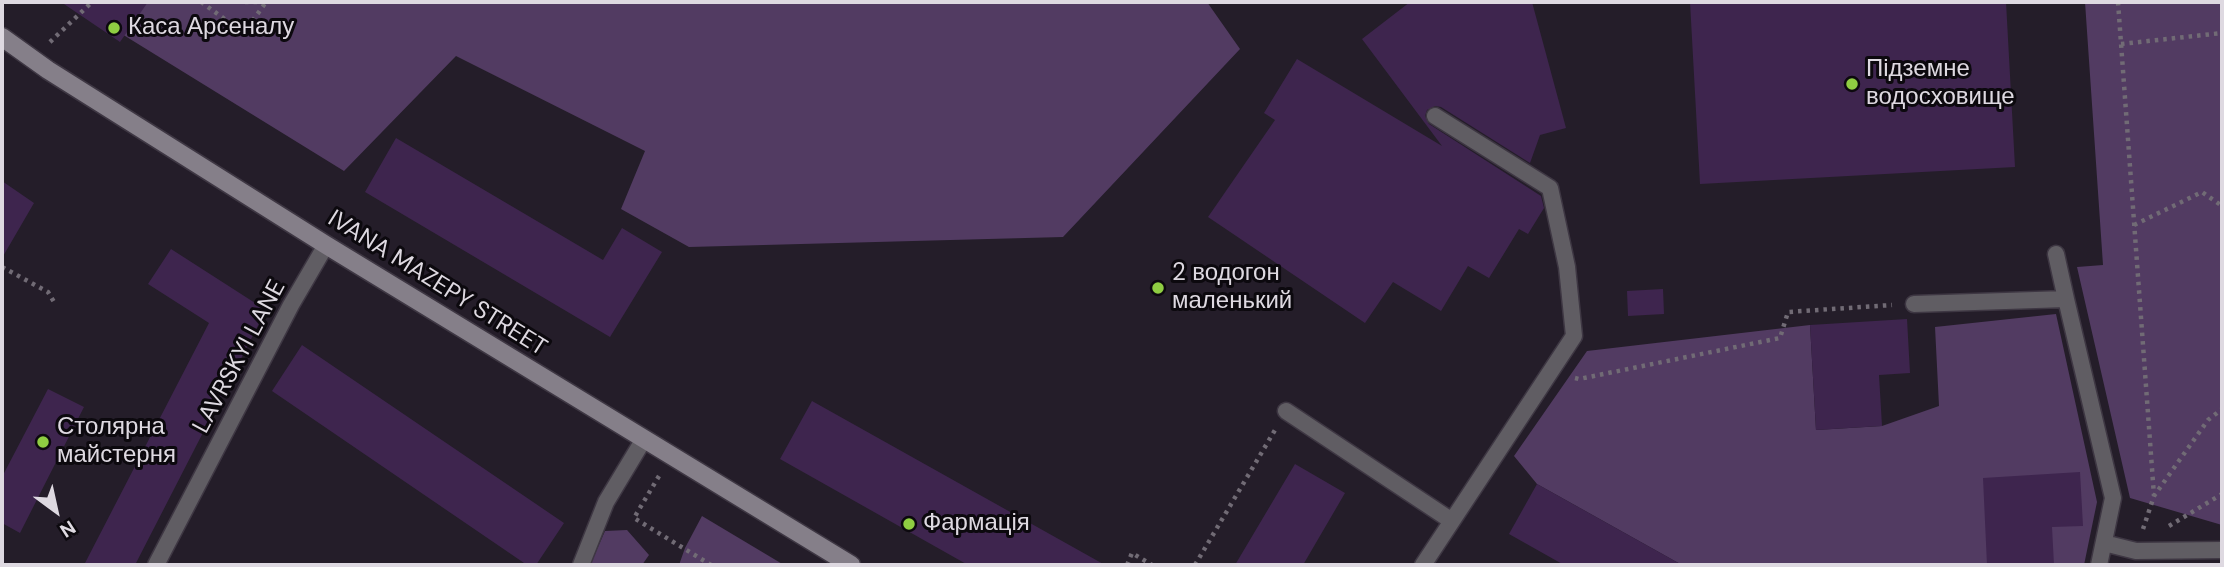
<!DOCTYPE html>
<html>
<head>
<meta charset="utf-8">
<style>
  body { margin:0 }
  #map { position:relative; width:2224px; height:567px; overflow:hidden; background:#241d29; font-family:"DM Sans",sans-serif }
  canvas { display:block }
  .frame { position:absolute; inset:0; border:4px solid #ded9e1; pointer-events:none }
  .north { position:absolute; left:21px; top:476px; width:70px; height:70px; -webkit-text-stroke:5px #0c090e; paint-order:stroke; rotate:147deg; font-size:19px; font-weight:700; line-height:28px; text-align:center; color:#ded9e1 }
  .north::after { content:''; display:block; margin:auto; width:24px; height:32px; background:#ded9e1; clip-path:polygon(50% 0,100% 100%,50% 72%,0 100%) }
</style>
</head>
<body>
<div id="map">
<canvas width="2224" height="567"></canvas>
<div class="frame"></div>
<div class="north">N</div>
</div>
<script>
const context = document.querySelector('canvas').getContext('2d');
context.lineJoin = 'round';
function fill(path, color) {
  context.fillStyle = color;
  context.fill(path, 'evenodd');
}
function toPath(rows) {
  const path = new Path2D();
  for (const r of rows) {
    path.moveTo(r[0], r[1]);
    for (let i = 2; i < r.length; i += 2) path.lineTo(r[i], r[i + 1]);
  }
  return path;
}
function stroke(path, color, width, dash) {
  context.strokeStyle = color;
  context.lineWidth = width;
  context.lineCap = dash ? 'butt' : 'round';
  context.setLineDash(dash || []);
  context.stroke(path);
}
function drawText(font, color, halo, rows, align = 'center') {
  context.font = font + ' "DM Sans",sans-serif';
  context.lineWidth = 6;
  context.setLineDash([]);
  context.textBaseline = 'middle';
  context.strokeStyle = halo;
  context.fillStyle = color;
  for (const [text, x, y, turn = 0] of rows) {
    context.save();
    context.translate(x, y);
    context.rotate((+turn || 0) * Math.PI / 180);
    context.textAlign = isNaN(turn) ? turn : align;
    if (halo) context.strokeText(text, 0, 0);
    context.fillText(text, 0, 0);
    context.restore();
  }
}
fill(toPath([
  [70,2,1207,2,1240,49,1063,237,689,247,621,209,645,151,456,56,344,171],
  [2085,2,2222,2,2222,525,2130,498,2077,267,2103,265],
  [2056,314,2097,502,2084,565,1682,565,1537,484,1514,456,1587,351,1810,325,1816,430,1882,426,1939,406,1935,327],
  [702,516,784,565,679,565,685,548],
  [627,530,649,555,642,565,590,565,605,531]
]), '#523b62');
fill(toPath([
  [61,2,148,2,120,42],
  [1410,2,1532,2,1566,128,1540,135,1530,163,1441,107,1435,106,1427,110,1425,116,1429,124,1541,196,1544,208,1528,234,1519,229,1489,278,1468,266,1441,311,1393,282,1365,323,1208,217,1275,120,1264,113,1297,59,1442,146,1362,39],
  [1690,2,2006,2,2015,167,1700,184],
  [396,138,603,260,622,228,662,252,610,337,365,192],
  [2,181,34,203,2,258],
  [171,249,266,310,135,565,84,565,209,323,148,284],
  [1663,289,1664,314,1628,316,1627,291],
  [1907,319,1910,373,1879,375,1882,426,1816,430,1810,325],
  [302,345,564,523,536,565,527,565,272,391],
  [48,389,84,407,20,533,2,523,2,477],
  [812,401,1105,565,968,565,780,459],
  [1295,464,1345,493,1303,565,1235,565],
  [2080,472,2083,526,2052,527,2054,565,1987,565,1983,478],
  [1537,484,1682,565,1564,565,1509,534]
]), '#3e254e');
const lane = toPath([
  [2056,254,2066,299],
  [1914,304,2066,299,2113,498,2099,565],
  [1286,411,1452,521],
  [2104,543,2136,551,2222,550],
  [156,565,291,305,326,245],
  [581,565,606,502,644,439],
  [1423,565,1574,336,1567,267,1550,188,1435,116]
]);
const secondary = toPath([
  [2,37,48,70,326,245,851,565]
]);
stroke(lane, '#3e3743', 19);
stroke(secondary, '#3e3743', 21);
stroke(toPath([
  [201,2,244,33,266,2],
  [245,2,265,2],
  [2118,2,2154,496],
  [50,42,92,2],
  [2121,44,2222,33],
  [2134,225,2202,192,2222,206],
  [2,267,48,292,54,302],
  [1575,378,1579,379,1780,338,1788,312,1892,305],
  [659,476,634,518,711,565],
  [2169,526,2222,494],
  [2143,529,2154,496,2208,420,2222,409],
  [1127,565,1132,553,1152,565],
  [1195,565,1275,430]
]), '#716b75', 4.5, [3.5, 5]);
stroke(lane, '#605d63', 16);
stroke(secondary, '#857f89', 18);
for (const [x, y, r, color] of [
  [114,28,7,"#8fcd42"],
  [1852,84,7,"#8fcd42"],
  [1158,288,7,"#8fcd42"],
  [43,442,7,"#8fcd42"],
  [909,524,7,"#8fcd42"]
]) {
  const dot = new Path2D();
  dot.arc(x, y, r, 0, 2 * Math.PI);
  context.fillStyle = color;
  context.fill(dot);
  stroke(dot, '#0c090e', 2.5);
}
drawText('24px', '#ded9e1', '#0c090e', [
  ["Каса Арсеналу",128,28],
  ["Підземне",1866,70],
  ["водосховище",1866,98],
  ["2 водогон",1172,274],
  ["маленький",1172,302],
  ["Столярна",57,428],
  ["майстерня",57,456],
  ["Фармація",923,524]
], 'left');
drawText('24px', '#ded9e1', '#0c090e', [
  ["IVANA MAZEPY STREET",437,284,32],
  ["LAVRSKYI LANE",240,357,-62]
]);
</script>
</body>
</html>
